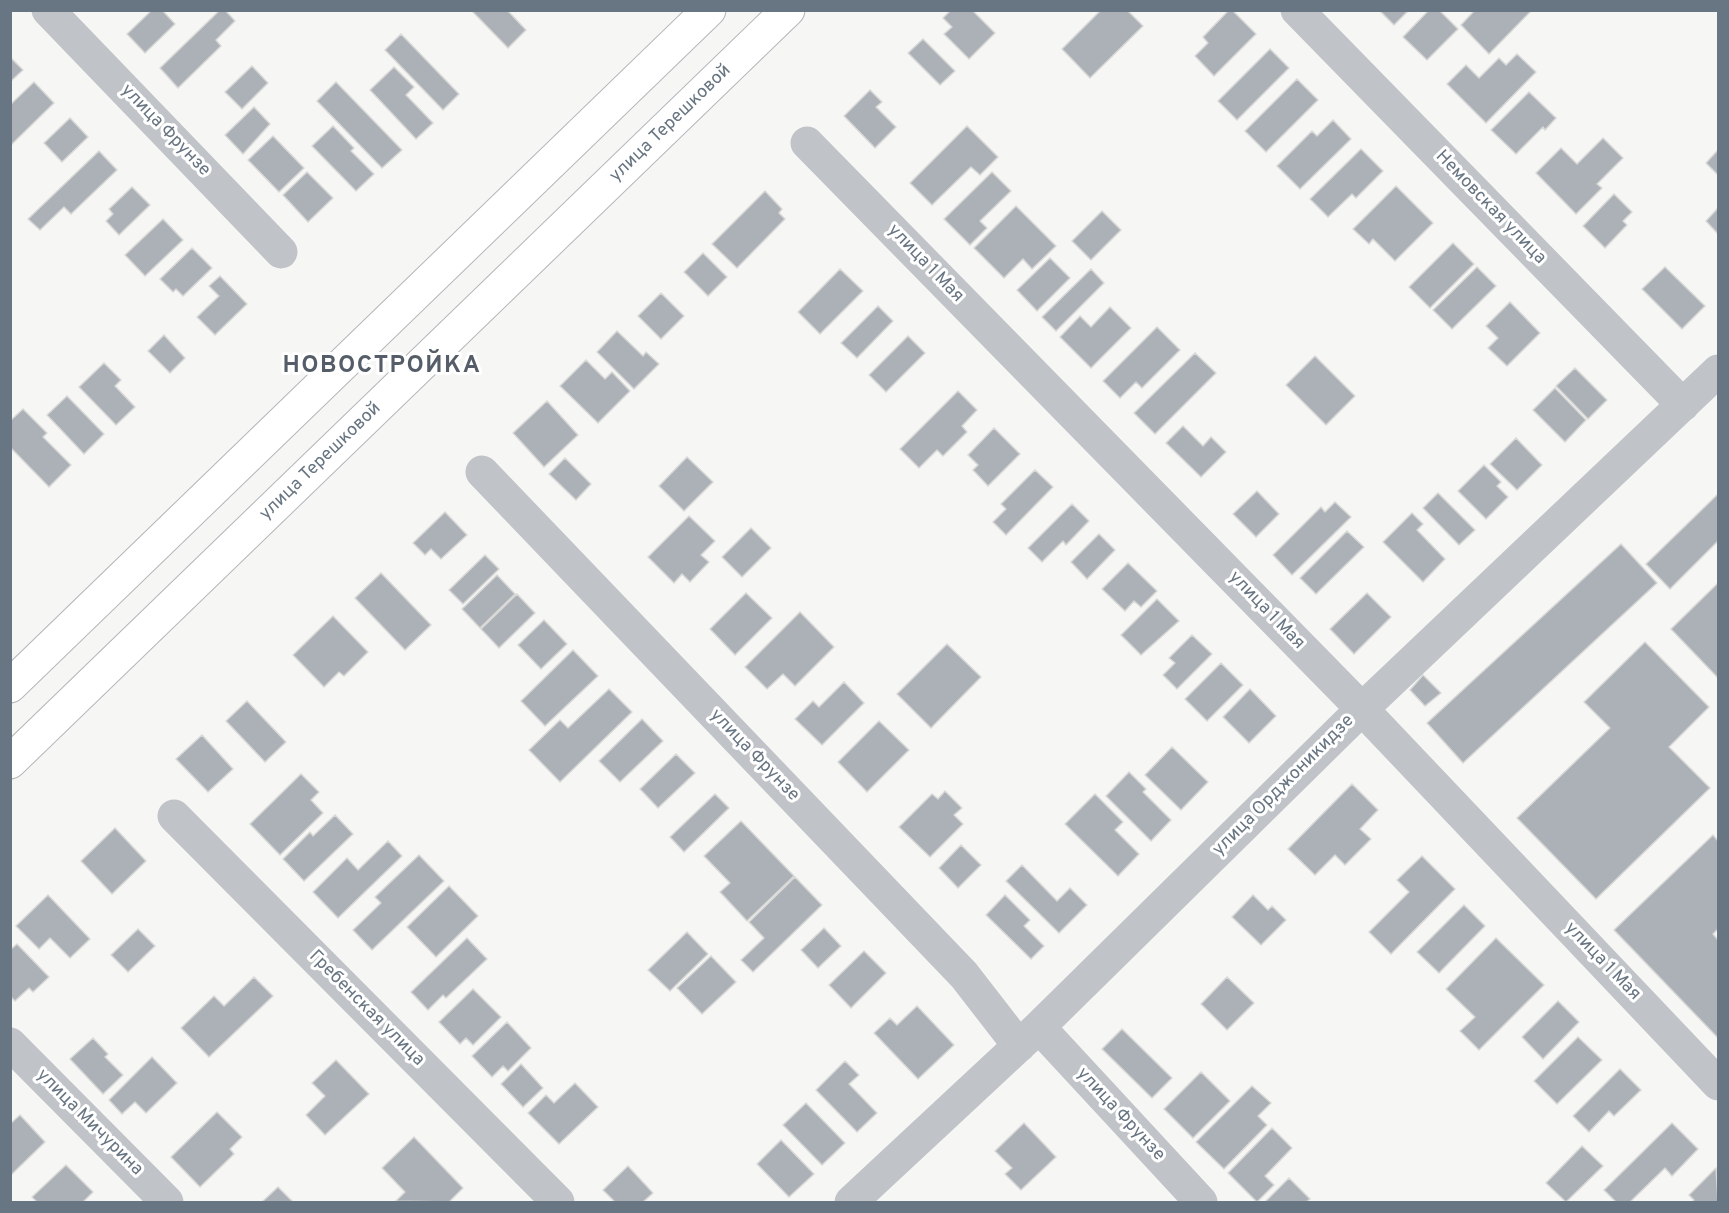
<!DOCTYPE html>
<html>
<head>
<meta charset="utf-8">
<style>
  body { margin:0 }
  #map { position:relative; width:1729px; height:1213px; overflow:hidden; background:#f6f7f4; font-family:Overpass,sans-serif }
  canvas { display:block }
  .frame { position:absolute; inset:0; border:12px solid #687582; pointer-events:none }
</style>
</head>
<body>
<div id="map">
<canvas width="1729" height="1213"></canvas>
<div class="frame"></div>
</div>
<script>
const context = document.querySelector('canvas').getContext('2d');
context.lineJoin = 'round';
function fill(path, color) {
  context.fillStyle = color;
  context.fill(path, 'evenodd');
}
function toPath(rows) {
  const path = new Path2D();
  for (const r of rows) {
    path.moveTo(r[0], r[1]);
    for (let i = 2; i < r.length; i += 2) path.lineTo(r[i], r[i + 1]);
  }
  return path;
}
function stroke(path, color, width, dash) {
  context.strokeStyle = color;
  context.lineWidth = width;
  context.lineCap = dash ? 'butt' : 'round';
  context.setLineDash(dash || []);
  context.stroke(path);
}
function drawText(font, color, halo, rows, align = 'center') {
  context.font = font + ' Overpass,sans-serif';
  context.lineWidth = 6;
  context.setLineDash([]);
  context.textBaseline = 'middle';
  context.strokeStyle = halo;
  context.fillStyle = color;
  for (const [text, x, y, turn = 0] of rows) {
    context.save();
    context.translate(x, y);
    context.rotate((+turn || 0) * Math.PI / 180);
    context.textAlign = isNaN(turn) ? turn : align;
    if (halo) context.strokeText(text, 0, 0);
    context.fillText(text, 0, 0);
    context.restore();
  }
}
const building = toPath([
  [152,10,162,10,175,24,145,53,127,34,152,10],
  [220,10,225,10,235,21,216,40,221,46,178,88,160,68,220,10],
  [471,10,507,10,526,30,508,48,471,10],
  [951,10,972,10,995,33,969,59,944,34,952,27,943,18,951,10],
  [1101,10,1127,10,1143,26,1090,78,1062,49,1101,10],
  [1229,10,1232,10,1256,34,1214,76,1195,56,1208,43,1203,37,1229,10],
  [1379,10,1409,10,1394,25,1379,10],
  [1429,10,1439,10,1458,29,1427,60,1403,37,1429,10],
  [1475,10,1532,10,1489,54,1461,25,1475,10],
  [401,34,459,94,443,110,385,50,401,34],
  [923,39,955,71,940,85,908,53,923,39],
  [1270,49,1289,68,1237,120,1218,101,1270,49],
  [1517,54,1536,72,1486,123,1447,84,1466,65,1479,78,1499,58,1506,65,1517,54],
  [10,57,23,70,10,82,10,57],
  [252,66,268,83,242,109,225,92,252,66],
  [394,67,414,87,406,95,433,123,416,139,370,90,394,67],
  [1297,79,1318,100,1266,152,1245,131,1297,79],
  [34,82,54,103,10,146,10,105,34,82],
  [336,82,402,150,382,168,317,101,336,82],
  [870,90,882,102,876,107,896,127,875,148,844,116,870,90],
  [1529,92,1556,118,1545,130,1543,127,1516,154,1491,130,1529,92],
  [254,107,270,124,243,154,225,135,254,107],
  [70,118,88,137,62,162,44,143,70,118],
  [1333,120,1351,139,1300,189,1277,166,1312,131,1317,136,1333,120],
  [333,126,354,148,351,151,374,174,356,191,312,146,333,126],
  [967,126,998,157,980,175,971,167,932,205,910,183,967,126],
  [273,136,304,168,279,192,248,160,273,136],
  [1603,138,1623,158,1597,184,1602,188,1576,214,1536,173,1561,148,1577,164,1603,138],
  [1361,149,1383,171,1356,198,1352,194,1328,217,1310,199,1361,149],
  [1718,150,1718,175,1706,163,1718,150],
  [99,151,117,170,71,214,64,207,40,230,28,219,99,151],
  [307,172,333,198,308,222,283,195,307,172],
  [992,172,1011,191,980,221,987,228,970,245,944,219,992,172],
  [1396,186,1433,223,1395,261,1373,239,1369,244,1353,229,1396,186],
  [132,187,150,205,119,235,106,221,113,214,109,209,132,187],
  [765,191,782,209,779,213,785,219,737,268,712,244,765,191],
  [1614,194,1632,212,1623,221,1627,225,1605,248,1583,226,1614,194],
  [1016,206,1056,246,1032,269,1023,259,1004,278,974,248,1016,206],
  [1718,208,1718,234,1706,221,1718,208],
  [1102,211,1121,230,1091,260,1072,241,1102,211],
  [163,219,183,240,145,276,125,255,163,219],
  [1453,243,1474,264,1430,308,1409,287,1453,243],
  [192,248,212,268,183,296,176,289,173,292,160,279,192,248],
  [703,253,727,277,708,296,684,272,703,253],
  [1050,258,1070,278,1037,311,1017,290,1050,258],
  [1477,267,1496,286,1452,329,1433,310,1477,267],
  [1665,267,1705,306,1682,329,1642,289,1665,267],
  [840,269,863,291,820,334,798,312,840,269],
  [1091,269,1104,283,1056,331,1042,317,1091,269],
  [220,276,247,304,215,335,197,317,219,296,209,286,220,276],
  [661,293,684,316,661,339,638,316,661,293],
  [1510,302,1540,333,1507,366,1488,348,1498,338,1486,326,1510,302],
  [878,306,893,321,857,358,841,343,878,306],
  [1110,307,1131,328,1091,368,1060,337,1080,316,1091,327,1110,307],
  [1157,327,1180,350,1142,388,1136,382,1120,398,1103,381,1157,327],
  [617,331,643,356,646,352,659,364,634,389,597,352,617,331],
  [164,335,185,358,170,373,148,351,164,335],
  [908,336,925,353,886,392,869,375,908,336],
  [1195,353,1216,373,1155,434,1134,413,1195,353],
  [1315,356,1355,396,1326,425,1286,385,1315,356],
  [586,360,605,379,612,372,630,391,598,423,560,386,586,360],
  [104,363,121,380,115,386,135,407,116,425,79,387,104,363],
  [1575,368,1607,400,1588,419,1556,386,1575,368],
  [1555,388,1586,420,1565,442,1533,410,1555,388],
  [958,391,977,410,962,426,967,432,943,456,937,450,919,468,900,449,958,391],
  [67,396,104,434,84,454,47,415,67,396],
  [547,401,578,435,544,467,513,433,547,401],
  [23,409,47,433,43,437,71,465,49,487,10,447,10,421,23,409],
  [1183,426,1203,446,1211,437,1226,452,1201,477,1166,443,1183,426],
  [994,428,1020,454,988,486,973,470,978,465,968,455,994,428],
  [1516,438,1542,465,1517,490,1490,464,1516,438],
  [687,457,713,482,684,511,659,486,687,457],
  [565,458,591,484,576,500,549,474,565,458],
  [1484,465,1501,482,1497,486,1508,497,1486,519,1458,491,1484,465],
  [1035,470,1053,487,1006,535,993,522,1006,509,1001,504,1035,470],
  [1257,491,1279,514,1256,537,1233,514,1257,491],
  [1438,493,1475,530,1459,545,1423,508,1438,493],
  [1718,494,1718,541,1670,589,1646,564,1718,494],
  [1335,502,1351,517,1292,575,1273,555,1321,507,1325,512,1335,502],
  [1072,504,1089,521,1066,545,1063,541,1042,562,1028,548,1072,504],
  [445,512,467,535,441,559,431,549,425,555,413,543,445,512],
  [1412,513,1423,524,1417,530,1445,559,1423,582,1383,542,1412,513],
  [689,516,715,541,701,555,709,562,690,582,682,574,674,583,648,557,689,516],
  [751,528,771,548,742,577,722,557,751,528],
  [1347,531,1364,547,1316,594,1300,578,1347,531],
  [1099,534,1115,550,1087,579,1071,562,1099,534],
  [1621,544,1657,583,1463,763,1427,723,1621,544],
  [485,555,499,569,463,604,449,590,485,555],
  [1128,563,1157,591,1141,607,1134,601,1125,611,1102,589,1128,563],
  [381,573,431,625,405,650,355,598,381,573],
  [497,575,515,594,480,628,462,609,497,575],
  [1718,583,1718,678,1671,629,1718,583],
  [746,593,772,618,735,655,710,629,746,593],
  [1367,593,1391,617,1354,654,1330,629,1367,593],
  [517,594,535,613,499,648,481,629,517,594],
  [1157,599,1179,621,1141,655,1121,635,1157,599],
  [800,612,834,647,795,686,783,674,767,689,745,667,800,612],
  [333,616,368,652,344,676,339,672,324,687,293,655,333,616],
  [544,620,567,644,541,669,518,645,544,620],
  [1192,635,1212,654,1177,689,1163,675,1175,663,1169,658,1192,635],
  [1645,642,1709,707,1669,747,1710,788,1596,899,1517,818,1610,728,1584,702,1645,642],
  [947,644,981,677,931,728,897,694,947,644],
  [573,650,598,676,545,726,521,701,573,650],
  [1221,663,1243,685,1207,721,1185,699,1221,663],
  [1423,675,1441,693,1425,706,1410,690,1423,675],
  [844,682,864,703,822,745,795,719,813,701,819,707,844,682],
  [609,689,632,712,560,782,529,750,560,720,568,728,609,689],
  [1250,689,1276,716,1249,743,1223,717,1250,689],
  [247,701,286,742,265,762,226,721,247,701],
  [642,719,663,741,620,782,599,761,642,719],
  [879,721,909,750,867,792,838,762,879,721],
  [202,735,233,769,208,792,176,759,202,735],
  [1172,747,1208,782,1181,810,1145,775,1172,747],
  [676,754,695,773,658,808,640,789,676,754],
  [1129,772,1146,789,1143,792,1171,820,1151,841,1106,796,1129,772],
  [301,774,319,792,311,800,323,813,280,855,250,824,301,774],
  [1352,784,1378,810,1360,829,1371,839,1345,865,1335,855,1315,875,1288,849,1352,784],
  [945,791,962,808,954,815,963,824,930,857,899,827,932,794,938,799,945,791],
  [715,794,729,808,684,852,670,837,715,794],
  [1095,794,1123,822,1115,830,1139,854,1118,876,1065,824,1095,794],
  [335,815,353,834,304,881,283,859,310,832,313,836,335,815],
  [741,821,794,876,747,921,720,892,730,883,704,856,741,821],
  [115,828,146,861,112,894,81,861,115,828],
  [1713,835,1718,841,1718,929,1713,934,1718,940,1718,1038,1614,930,1713,835],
  [388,841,402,856,338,918,313,892,347,858,358,870,388,841],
  [961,845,981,865,958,888,939,868,961,845],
  [419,855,444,881,372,950,353,930,381,903,375,897,419,855],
  [1422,856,1455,889,1391,954,1369,932,1409,892,1397,880,1422,856],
  [1022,865,1057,901,1070,888,1087,905,1059,933,1006,881,1022,865],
  [795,877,822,905,753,972,741,960,764,938,749,922,795,877],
  [449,886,478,916,436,957,407,927,449,886],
  [48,895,90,939,70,958,50,938,39,949,16,926,48,895],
  [1005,895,1030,920,1024,926,1044,946,1031,959,986,915,1005,895],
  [1253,895,1268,910,1272,906,1286,920,1261,945,1232,917,1253,895],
  [1464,905,1485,926,1439,973,1417,952,1464,905],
  [824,928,841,946,818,968,801,950,824,928],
  [138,929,155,946,128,972,111,955,138,929],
  [687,932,708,954,670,991,648,970,687,932],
  [467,938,487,959,446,998,443,995,428,1010,411,992,467,938],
  [1496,938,1544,985,1479,1050,1460,1031,1475,1017,1446,989,1496,938],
  [17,944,49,977,33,992,29,988,15,1001,10,996,10,950,17,944],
  [864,951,886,973,851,1008,829,985,864,951],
  [711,956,736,982,702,1014,677,988,711,956],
  [254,977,273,996,209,1057,181,1028,214,996,224,1006,254,977],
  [1227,977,1254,1003,1227,1030,1201,1004,1227,977],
  [473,989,501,1017,473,1045,466,1038,460,1044,439,1022,473,989],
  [1558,1001,1579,1022,1543,1059,1522,1037,1558,1001],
  [917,1006,954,1045,918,1079,874,1033,890,1018,897,1025,917,1006],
  [507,1022,531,1048,508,1071,503,1066,492,1077,472,1056,507,1022],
  [1122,1029,1172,1078,1152,1098,1102,1049,1122,1029],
  [1578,1037,1602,1060,1557,1104,1534,1081,1578,1037],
  [93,1038,108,1054,105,1057,123,1075,103,1094,70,1059,93,1038],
  [152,1057,177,1083,146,1113,135,1102,122,1114,109,1100,152,1057],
  [336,1060,369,1094,325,1135,306,1115,325,1096,312,1083,336,1060],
  [845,1061,859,1075,849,1084,877,1113,857,1132,816,1090,845,1061],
  [521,1064,543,1088,523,1107,501,1084,521,1064],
  [1620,1069,1641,1090,1614,1116,1609,1111,1589,1132,1573,1116,1620,1069],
  [1201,1072,1230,1101,1193,1138,1164,1109,1201,1072],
  [575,1083,598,1107,559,1144,528,1113,546,1095,554,1103,575,1083],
  [1252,1086,1271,1103,1258,1116,1267,1125,1224,1169,1196,1142,1252,1086],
  [806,1103,845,1143,822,1165,783,1125,806,1103],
  [217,1112,242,1137,230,1149,234,1154,200,1187,171,1157,217,1112],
  [20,1115,45,1142,11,1175,10,1124,20,1115],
  [1024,1123,1056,1157,1021,1190,1005,1174,1012,1168,995,1151,1024,1123],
  [1672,1123,1698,1149,1672,1176,1665,1168,1630,1202,1616,1202,1604,1190,1672,1123],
  [1272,1128,1292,1148,1265,1176,1274,1185,1257,1202,1228,1173,1272,1128],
  [414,1137,463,1188,449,1202,396,1201,405,1192,382,1168,414,1137],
  [781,1140,814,1174,789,1197,757,1164,781,1140],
  [1582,1146,1603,1166,1566,1202,1546,1183,1582,1146],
  [66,1165,93,1192,83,1202,37,1202,32,1197,66,1165],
  [628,1166,653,1193,643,1202,615,1202,603,1190,628,1166],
  [1716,1168,1718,1202,1692,1202,1694,1200,1689,1195,1716,1168],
  [1289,1178,1310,1199,1306,1202,1265,1202,1289,1178],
  [278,1187,293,1202,262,1202,278,1187]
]);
fill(building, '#abb1b7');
stroke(building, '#d8d8d6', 1.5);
const major = toPath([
  [10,686,709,10],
  [10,762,788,10]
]);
stroke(major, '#b4b7bb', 35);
stroke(toPath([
  [48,10,281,252],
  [1297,10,1683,405],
  [807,143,1362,709,1718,1084],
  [482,472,964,975,1019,1046],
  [174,816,558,1202],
  [1039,1027,1201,1202],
  [10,1044,167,1202],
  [851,1202,1039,1027,1362,709,1718,371]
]), '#c0c3c7', 33);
stroke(major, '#fff', 33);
drawText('18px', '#687582', '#fff', [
  ["улица Терешковой",671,124,-44],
  ["улица Фрунзе",165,131,46],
  ["Немовская улица",1490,208,46],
  ["улица 1 Мая",925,264,46],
  ["улица Терешковой",321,462,-44],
  ["улица 1 Мая",1266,611,46],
  ["улица Фрунзе",754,756,46],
  ["улица Орджоникидзе",1284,786,-45],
  ["улица 1 Мая",1602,962,46],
  ["Гребенская улица",366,1009,45],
  ["улица Фрунзе",1120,1115,47],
  ["улица Мичурина",89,1123,45]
]);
context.letterSpacing = '1.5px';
drawText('bold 24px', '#555e68', '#fff', [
  ["НОВОСТРОЙКА",382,367]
]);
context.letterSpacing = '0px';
</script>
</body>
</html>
